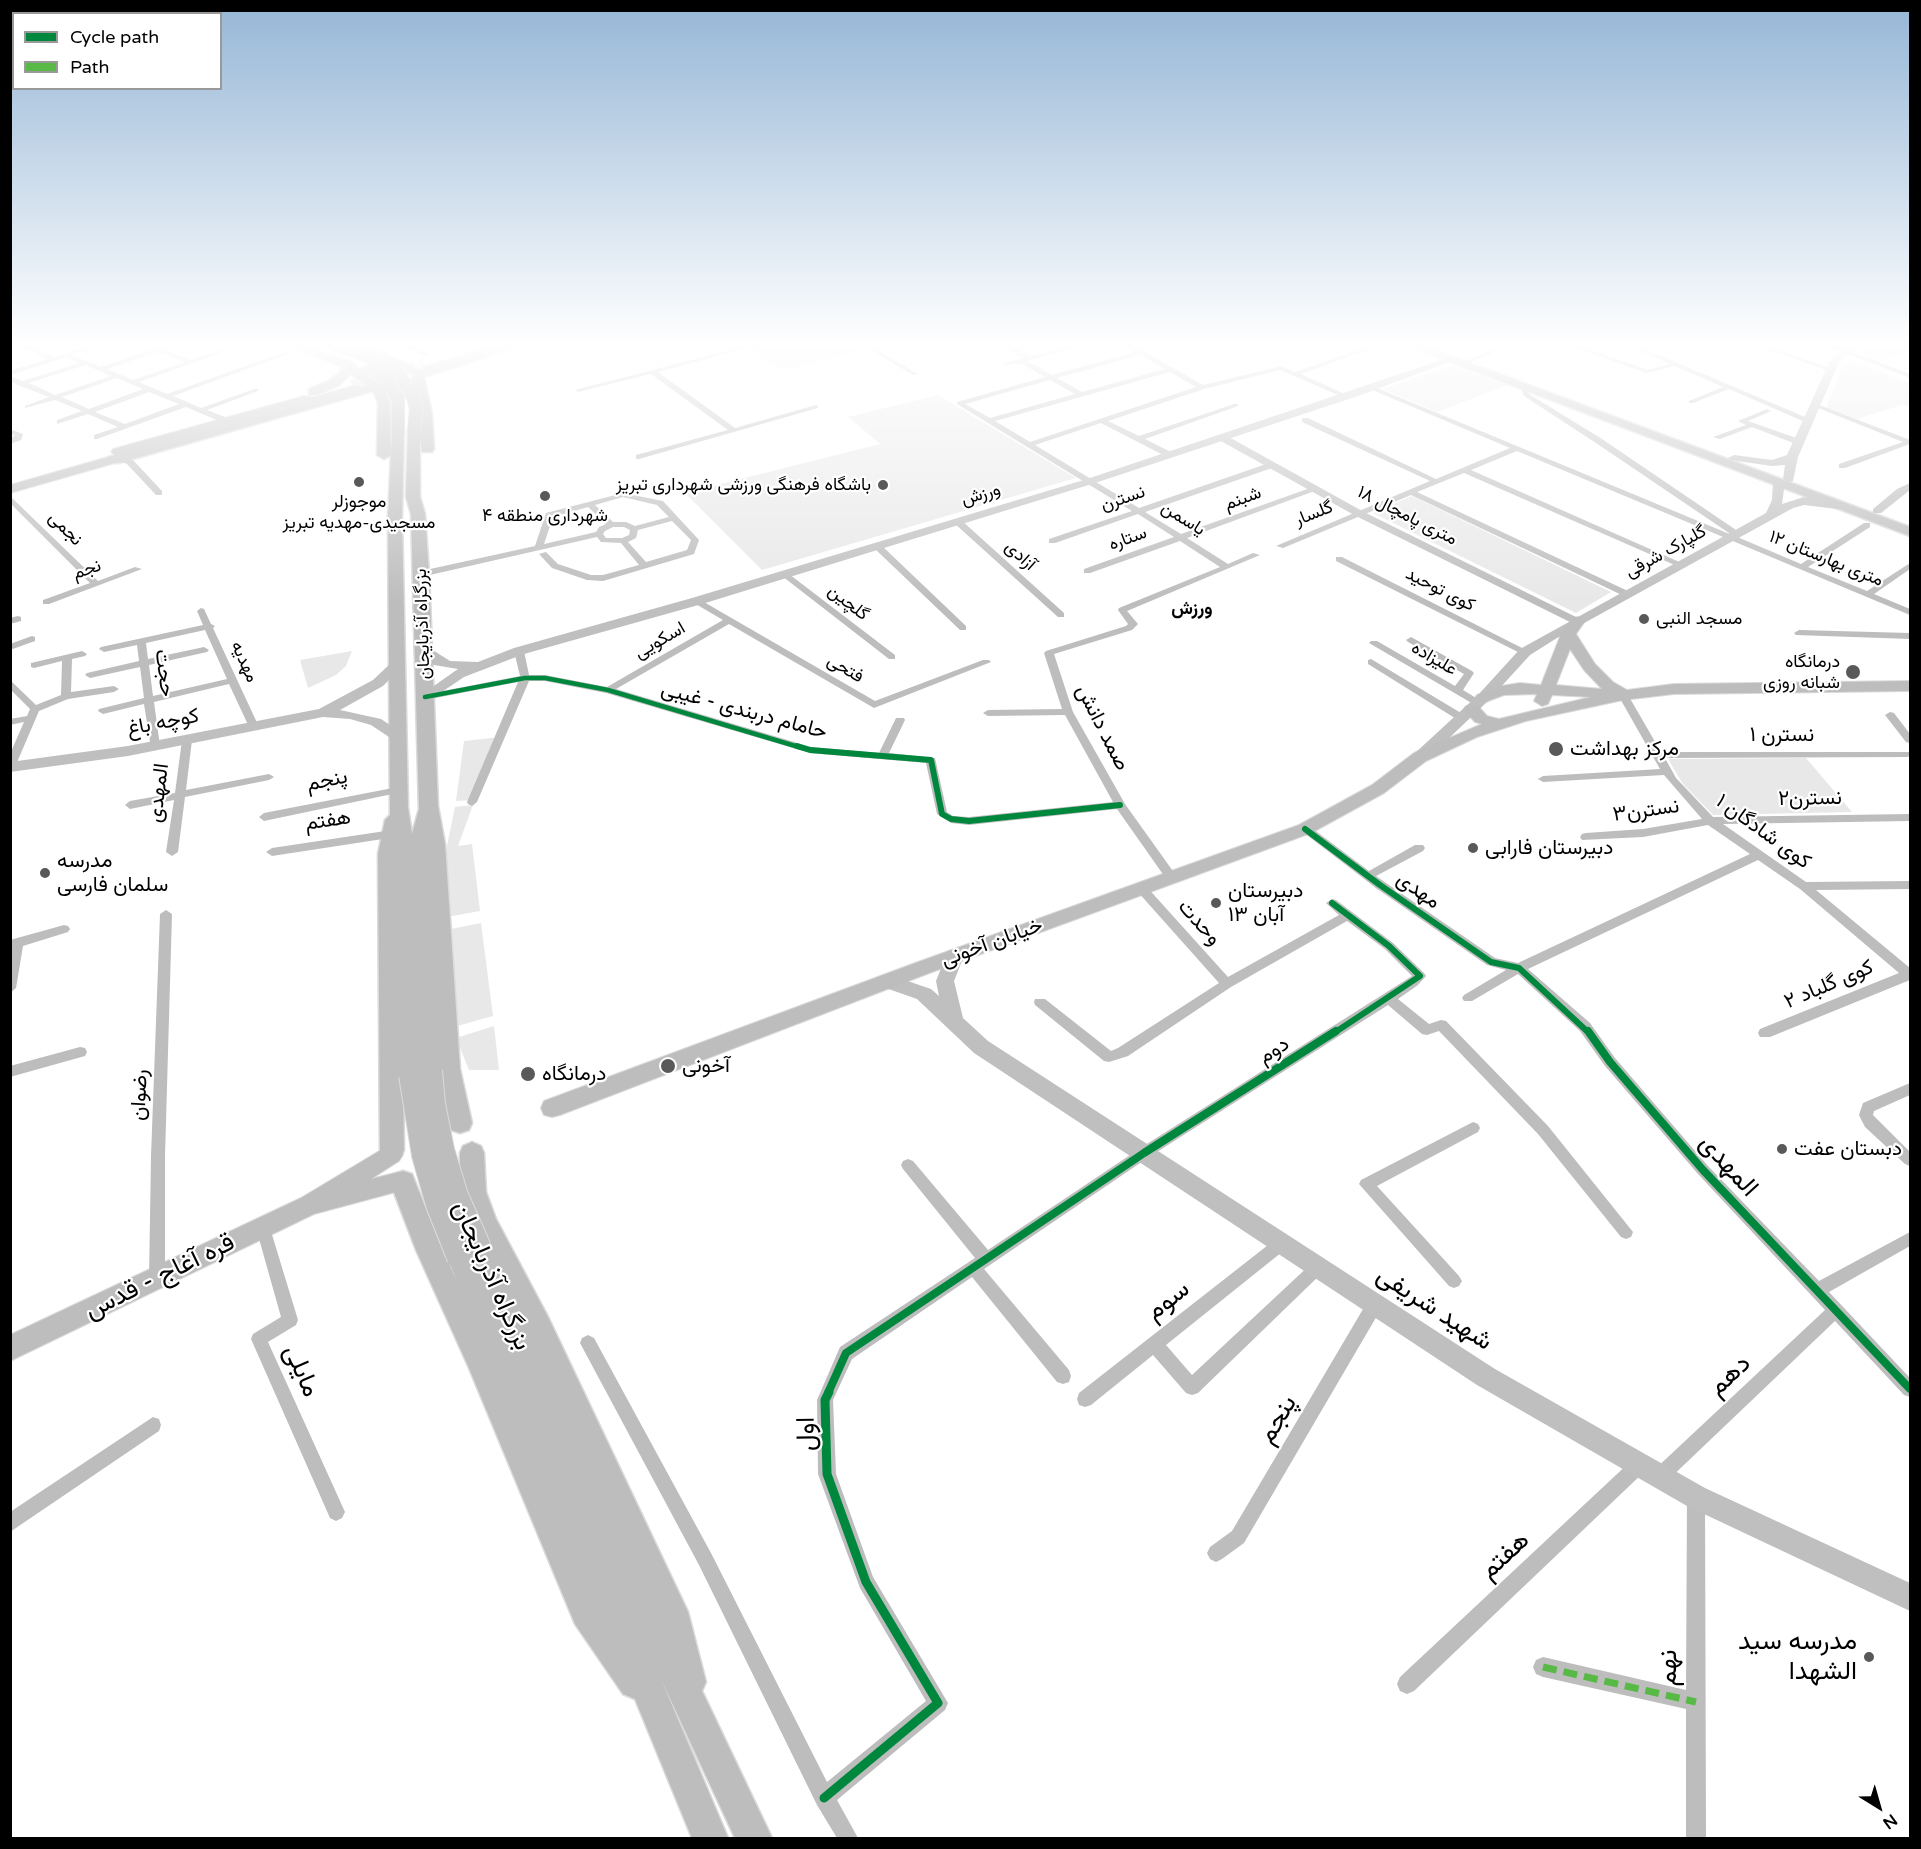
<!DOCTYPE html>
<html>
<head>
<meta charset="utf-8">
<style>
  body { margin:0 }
  #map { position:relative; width:1921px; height:1849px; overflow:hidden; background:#fff; font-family:"Varela Round",sans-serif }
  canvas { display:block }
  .frame { position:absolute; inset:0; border:12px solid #000; pointer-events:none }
  .legend { position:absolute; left:12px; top:12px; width:210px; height:78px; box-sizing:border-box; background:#fff; border:2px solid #999; margin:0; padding:8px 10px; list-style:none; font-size:18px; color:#000 }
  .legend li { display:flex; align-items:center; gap:12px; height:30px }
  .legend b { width:30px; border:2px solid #999 }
  .north { position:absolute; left:1849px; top:1777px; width:60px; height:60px; -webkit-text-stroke:4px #fff; paint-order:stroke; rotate:143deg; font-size:16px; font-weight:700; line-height:24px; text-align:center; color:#000 }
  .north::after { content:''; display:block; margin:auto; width:21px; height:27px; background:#000; clip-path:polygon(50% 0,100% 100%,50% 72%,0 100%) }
</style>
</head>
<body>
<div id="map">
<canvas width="1921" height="1849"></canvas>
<div class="frame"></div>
<ul class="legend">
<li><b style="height:8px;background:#00873e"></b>Cycle path</li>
<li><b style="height:8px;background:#58b947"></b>Path</li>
</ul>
<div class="north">N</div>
</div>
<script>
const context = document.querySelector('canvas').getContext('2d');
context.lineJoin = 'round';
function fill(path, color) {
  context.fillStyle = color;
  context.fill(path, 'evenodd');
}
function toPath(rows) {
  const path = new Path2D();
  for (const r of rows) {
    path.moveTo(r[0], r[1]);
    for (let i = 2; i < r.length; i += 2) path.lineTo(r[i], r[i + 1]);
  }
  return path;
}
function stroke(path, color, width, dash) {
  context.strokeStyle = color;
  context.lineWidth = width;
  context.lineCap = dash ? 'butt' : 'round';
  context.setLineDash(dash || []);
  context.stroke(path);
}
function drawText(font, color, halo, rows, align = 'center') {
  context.font = font + ' "Varela Round",Vazirmatn,sans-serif';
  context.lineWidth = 4.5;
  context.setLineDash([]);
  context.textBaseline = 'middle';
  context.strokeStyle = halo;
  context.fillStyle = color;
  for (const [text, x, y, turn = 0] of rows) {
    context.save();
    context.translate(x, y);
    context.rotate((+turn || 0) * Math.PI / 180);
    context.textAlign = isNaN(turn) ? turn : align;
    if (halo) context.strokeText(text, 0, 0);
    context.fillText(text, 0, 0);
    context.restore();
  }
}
fill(toPath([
  [760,344,862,344,869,348,783,370,747,347],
  [1876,344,1910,344,1910,357,1901,354,1876,363,1853,355],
  [1853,361,1910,383,1910,407,1902,405,1857,419,1826,408,1843,366],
  [1452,365,1507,385,1437,412,1383,389],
  [938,395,1076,478,762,570,685,493,880,444,848,417],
  [1412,496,1611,592,1576,613,1373,513],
  [352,651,346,666,336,675,308,688,300,660],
  [500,737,473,800,456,801,464,741],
  [1806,758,1852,812,1713,815,1683,784,1668,759],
  [473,805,458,846,472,844,480,911,447,917,447,846,455,807],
  [481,923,493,1016,457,1026,451,929],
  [494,1026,499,1070,469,1070,456,1038]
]), '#e8e8e8');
stroke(toPath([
  [352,386,424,365]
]), '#d9d9d9', 12, [12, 6]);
const primary = toPath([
  [498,344,514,344,432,369,424,369,423,367,498,344],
  [356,385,360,386,360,390,298,408,293,406,134,451,138,454,136,457,10,493,10,485,115,455,111,452,113,449,304,396,313,397,356,385],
  [1578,617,1585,621,1576,634,1595,664,1613,682,1627,690,1674,684,1910,681,1910,691,1674,694,1623,700,1526,721,1477,737,1426,761,1384,793,1311,833,932,972,560,1115,552,1117,544,1115,541,1108,544,1101,918,962,1299,825,1372,785,1414,753,1482,724,1475,722,1466,712,1464,709,1466,706,1478,706,1487,716,1499,719,1591,697,1552,695,1548,704,1542,706,1534,701,1537,694,1504,695,1483,703,1475,698,1477,695,1501,686,1520,683,1541,685,1561,634,1573,618,1578,617],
  [1570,649,1584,670,1602,689,1556,685,1570,649],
  [391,1144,399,1147,403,1154,399,1161,371,1179,399,1172,407,1175,411,1182,407,1189,314,1214,10,1361,10,1335,301,1198,391,1144]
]);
const trunk = toPath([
  [285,344,301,344,351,362,359,369,382,360,347,344,363,344,421,370,509,344,527,344,424,377,432,414,434,449,432,452,422,452,420,438,420,497,425,514,429,574,438,806,445,844,460,1069,472,1123,469,1130,460,1133,451,1130,438,1077,429,1080,422,1078,420,1082,412,1084,403,1080,404,1150,401,1157,392,1161,383,1157,380,1150,378,854,385,820,390,815,388,517,392,431,398,427,404,431,402,517,408,808,412,834,419,809,411,514,406,497,408,429,414,425,420,429,414,387,403,392,386,393,390,403,391,455,384,459,377,455,378,403,373,391,119,463,109,463,107,460,109,457,366,386,351,374,338,386,317,395,309,395,309,389,330,380,340,372,341,366,285,344],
  [386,367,401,368,413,375,412,378,400,385,384,386,368,376,370,371,386,367],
  [1403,344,1419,344,1910,527,1910,536,1403,344],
  [472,1142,481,1146,484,1153,486,1192,496,1219,548,1317,688,1612,706,1682,702,1691,772,1838,735,1838,661,1679,728,1838,692,1838,635,1699,623,1694,575,1624,469,1368,416,1250,390,1182,394,1174,403,1171,412,1174,442,1249,457,1281,447,1257,451,1248,460,1245,465,1247,469,1240,478,1236,460,1192,460,1153,463,1146,472,1142]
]);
stroke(primary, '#dbdbdb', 2);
stroke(trunk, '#dbdbdb', 3);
fill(toPath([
  [17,344,25,344,54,357,94,344,103,344,72,355,101,367,168,344,177,344,164,350,191,360,237,344,246,344,139,382,167,394,288,351,293,352,173,396,201,408,254,389,258,389,258,391,207,410,225,417,225,421,219,421,186,407,97,439,94,439,94,435,118,427,88,414,57,424,57,420,82,411,55,400,25,408,25,406,49,397,18,385,10,381,10,376,23,381,79,363,66,357,10,375,10,371,47,359,17,344],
  [158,352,185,362,133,380,107,369,158,352],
  [85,365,111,376,55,395,29,383,85,365],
  [117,378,143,389,89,409,62,397,117,378],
  [149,392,179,404,125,424,95,412,149,392],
  [399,344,407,344,430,355,425,356,399,344],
  [753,344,763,344,658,372,735,428,816,405,818,406,818,408,639,459,636,459,636,455,728,430,651,374,578,392,575,390,753,344],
  [860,344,867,344,918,374,913,375,860,344],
  [999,344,1007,344,1014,348,1029,344,1039,344,1019,350,1030,356,1077,344,1087,344,1027,361,1052,375,1135,352,1123,344,1131,344,1203,385,1281,366,1295,372,1373,345,1378,346,1301,374,1349,396,1349,398,1345,398,1280,370,1204,389,1108,421,1139,436,1234,404,1238,404,1238,406,1145,439,1173,453,1173,457,1167,457,1101,423,1035,445,1139,508,1269,463,1275,463,1275,467,1145,512,1181,534,1313,487,1320,489,1187,538,1228,564,1253,553,1260,555,1127,611,1138,624,1132,630,1054,654,1073,712,1125,804,1175,874,1177,877,1175,880,1167,880,1117,809,969,825,951,823,937,814,926,763,810,753,606,693,545,681,529,681,477,802,472,806,468,804,467,802,518,682,425,700,422,699,422,695,520,676,514,651,519,648,524,651,529,675,545,675,607,687,723,620,694,603,693,601,697,598,875,701,983,660,989,660,991,662,874,708,729,624,616,689,811,747,879,753,896,718,904,718,905,720,889,753,935,758,947,812,953,816,969,817,1113,802,1065,715,988,716,983,713,988,710,1062,709,1044,653,1046,651,1126,626,1128,624,1118,610,1119,608,1220,567,1180,541,1090,573,1084,573,1084,569,1174,537,1138,514,1055,543,1049,543,1049,539,1132,511,957,404,957,402,1045,377,1020,363,1005,365,1005,363,1023,358,999,344],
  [1140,355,1165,369,1082,392,1057,378,1140,355],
  [1170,372,1196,387,1030,442,995,421,1170,372],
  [1050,380,1075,394,990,418,965,404,1050,380],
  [1506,344,1514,344,1471,362,1466,361,1506,344],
  [1565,344,1574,344,1648,370,1669,364,1625,344,1633,344,1812,420,1805,422,1729,389,1693,403,1689,403,1689,401,1723,387,1675,366,1646,373,1565,344],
  [1753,344,1762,344,1834,370,1829,371,1753,344],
  [1822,344,1831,344,1910,374,1910,378,1822,344],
  [1523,384,1526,386,1529,394,1602,439,1739,532,1739,536,1735,536,1801,564,1864,523,1870,523,1870,527,1808,567,1867,591,1910,563,1910,569,1874,594,1910,609,1910,615,1517,451,1471,470,1684,564,1677,566,1464,473,1417,492,1630,592,1630,596,1624,596,1411,495,1283,548,1276,546,1430,481,1302,422,1302,418,1308,418,1436,479,1510,448,1370,389,1370,387,1372,386,1732,535,1596,443,1524,396,1520,386,1523,384],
  [1813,404,1817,404,1910,440,1910,444,1845,468,1839,468,1839,464,1903,442,1813,406,1813,404],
  [1767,409,1771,411,1769,412,1748,421,1802,440,1802,444,1796,444,1752,427,1720,439,1713,437,1746,425,1738,421,1767,409],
  [10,429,23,434,21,440,10,444,10,439,15,435,10,434,10,429],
  [116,456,133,460,162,491,162,495,156,495,127,464,116,460,116,456],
  [623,493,663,501,699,540,694,554,603,581,587,580,552,568,539,554,546,552,558,564,591,575,603,575,639,565,621,543,601,542,597,537,421,577,417,574,421,571,535,546,546,513,623,493],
  [623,497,657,505,669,517,635,526,626,522,613,522,595,505,623,497],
  [588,507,606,524,599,527,596,532,544,544,553,517,588,507],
  [672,521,691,540,687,550,646,562,628,542,636,538,638,530,672,521],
  [613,527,624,527,630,530,629,535,622,538,606,538,603,534,605,531,613,527],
  [10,496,98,581,135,567,142,569,49,604,43,604,43,600,90,583,10,503,10,496],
  [954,519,960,519,1064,613,1064,617,1058,617,954,523,954,519],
  [874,544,880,544,966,626,966,630,960,630,874,548,874,544],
  [1336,557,1342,557,1530,652,1528,654,1522,654,1336,561,1336,557],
  [785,571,895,655,895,659,889,659,782,576,782,572,785,571],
  [201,608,204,609,211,624,215,626,213,628,259,727,254,730,250,729,229,684,154,702,160,746,159,748,151,748,144,704,103,714,98,711,99,709,144,698,140,667,90,678,85,675,87,673,139,661,137,645,104,652,99,649,101,647,203,625,197,611,201,608],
  [205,630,227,679,153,696,149,665,207,652,209,650,204,647,148,659,146,643,205,630],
  [18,616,21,617,21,621,10,624,10,618,18,616],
  [1799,630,1910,633,1910,639,1796,635,1794,633,1799,630],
  [32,636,35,637,35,641,10,650,10,644,32,636],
  [1411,637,1472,671,1474,673,1463,690,1481,701,1481,705,1475,705,1369,643,1371,641,1377,641,1455,686,1464,674,1408,642,1406,640,1411,637],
  [82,651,87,654,85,656,72,659,71,692,114,686,119,689,114,692,68,699,39,711,15,767,10,770,10,754,24,722,10,725,10,719,27,716,30,709,10,689,10,680,36,705,61,695,62,661,34,668,31,667,31,663,82,651],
  [1371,659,1466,716,1467,718,1466,720,1458,720,1368,664,1368,660,1371,659],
  [1623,692,1628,695,1661,752,1910,752,1910,756,1907,757,1665,758,1676,778,1713,817,1910,814,1910,821,1723,824,1806,882,1910,881,1910,889,1816,890,1910,968,1910,980,1770,1037,1760,1037,1758,1033,1760,1029,1899,973,1800,889,1758,860,1528,969,1590,1023,1615,1058,1708,1166,1819,1281,1910,1232,1910,1246,1829,1292,1910,1378,1910,1397,1904,1395,1835,1321,1665,1483,1659,1486,1653,1483,1650,1477,1653,1471,1825,1310,1698,1174,1605,1066,1580,1031,1518,974,1472,1001,1464,1001,1462,998,1464,995,1506,970,1487,965,1376,888,1299,829,1305,825,1309,826,1369,871,1415,845,1423,845,1425,848,1423,851,1376,876,1495,958,1518,963,1750,854,1708,825,1643,837,1582,840,1580,837,1582,834,1586,833,1643,829,1702,819,1664,775,1543,782,1538,779,1543,776,1660,769,1618,695,1623,692],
  [1890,712,1894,713,1910,734,1910,743,1906,742,1885,715,1890,712],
  [187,737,192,740,186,790,269,774,274,777,269,780,185,797,178,852,172,856,166,852,174,800,130,809,125,805,130,801,175,793,182,740,187,737],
  [398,787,402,788,403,790,402,792,264,821,259,817,264,813,398,787],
  [392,830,396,831,398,834,396,837,272,856,266,852,272,848,392,830],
  [1141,884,1145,885,1228,977,1339,915,1326,903,1332,899,1336,900,1393,943,1424,973,1426,976,1418,985,1398,999,1429,1024,1441,1020,1446,1021,1548,1126,1633,1232,1631,1237,1626,1239,1621,1237,1538,1134,1439,1031,1427,1035,1422,1034,1388,1005,1149,1157,984,1269,1069,1370,1071,1376,1069,1382,1063,1384,1057,1382,972,1277,852,1359,833,1400,836,1474,873,1577,948,1703,945,1710,837,1800,858,1838,837,1838,817,1805,699,1565,580,1343,582,1338,588,1335,594,1338,711,1553,827,1782,926,1701,860,1588,818,1474,817,1400,840,1347,975,1258,903,1169,901,1165,903,1161,908,1159,913,1161,988,1250,1139,1149,1412,976,1385,949,1347,921,1231,987,1128,1056,1109,1062,1104,1061,1035,1005,1034,1002,1035,999,1045,999,1111,1051,1118,1048,1219,983,1137,891,1135,888,1141,884],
  [166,910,172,914,165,1156,165,1279,162,1284,157,1286,152,1284,149,1279,151,1156,160,914,166,910],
  [64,925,68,926,70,929,68,932,23,946,16,988,10,993,10,940,64,925],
  [80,1047,85,1048,87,1052,85,1056,10,1077,10,1066,80,1047],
  [1910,1083,1910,1095,1874,1111,1873,1115,1910,1152,1910,1166,1905,1164,1865,1127,1859,1115,1863,1103,1910,1083],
  [1473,1122,1478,1124,1480,1128,1478,1132,1377,1186,1459,1276,1462,1281,1459,1286,1454,1288,1449,1286,1359,1184,1361,1180,1473,1122],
  [263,1221,268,1223,270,1228,298,1320,296,1325,268,1342,345,1512,342,1518,336,1521,330,1518,251,1339,253,1334,281,1317,256,1228,258,1223,263,1221],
  [1282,1236,1287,1238,1290,1243,1287,1248,1166,1345,1192,1375,1313,1262,1318,1260,1323,1262,1326,1267,1323,1272,1198,1393,1192,1395,1186,1393,1153,1355,1091,1405,1085,1407,1079,1405,1077,1399,1079,1393,1277,1238,1282,1236],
  [1375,1297,1381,1299,1383,1304,1381,1309,1244,1543,1222,1559,1216,1562,1210,1559,1207,1553,1210,1547,1232,1531,1369,1299,1375,1297],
  [153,1417,159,1419,161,1425,159,1431,10,1532,10,1512,153,1417],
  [1638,1457,1644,1460,1647,1466,1644,1472,1414,1691,1407,1694,1400,1691,1397,1684,1400,1677,1632,1460,1638,1457],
  [1696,1488,1702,1491,1705,1497,1706,1838,1686,1838,1686,1709,1543,1677,1536,1674,1533,1667,1536,1660,1543,1657,1686,1690,1687,1497,1690,1491,1696,1488]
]), '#bdbdbd');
fill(toPath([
  [1219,436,1227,436,1364,512,1584,621,1582,624,1574,624,1356,516,1219,440,1219,436],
  [1910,483,1910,490,1881,513,1873,513,1873,509,1897,489,1910,483]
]), '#bdbdbd');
fill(toPath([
  [1853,344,1865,344,1847,354,1839,362,1798,457,1793,481,1789,482,1783,479,1785,465,1772,466,1730,460,1728,458,1734,455,1772,460,1787,455,1830,361,1841,350,1853,344],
  [1447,358,1455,360,1358,396,1095,483,702,604,524,654,464,677,430,700,425,701,418,697,458,669,434,665,418,653,416,650,418,647,428,647,450,661,478,662,514,648,692,598,1087,479,1447,358],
  [1779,479,1785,482,1782,504,1804,497,1837,501,1843,505,1837,509,1804,505,1793,508,1557,638,1530,655,1488,701,1426,760,1414,760,1412,757,1414,754,1478,695,1520,649,1766,513,1772,500,1773,482,1779,479],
  [397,661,404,665,383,686,340,710,381,719,402,733,405,736,402,739,392,739,371,725,350,719,323,717,128,756,10,772,10,762,128,746,319,709,373,680,392,662,397,661],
  [955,949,962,951,964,956,954,981,963,1018,988,1041,1495,1369,1705,1488,1910,1583,1910,1611,1687,1506,1477,1385,974,1053,917,999,880,986,878,981,880,976,887,974,931,989,939,996,936,981,948,951,955,949]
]), '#bfbfbf');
fill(primary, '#bdbdbd');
fill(trunk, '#bdbdbd');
const trunkBridgeFar1 = toPath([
  [333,344,373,358,399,374,413,397,416,409,414,429],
  [375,371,385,378,398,399,398,431]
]);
const trunkBridge = toPath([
  [429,1071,432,1104,441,1150,455,1196,478,1248],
  [412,1075,425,1155,439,1204,460,1257]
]);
stroke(trunkBridgeFar1, '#dbdbdb', 14, []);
stroke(trunkBridge, '#dbdbdb', 28, []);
stroke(trunkBridgeFar1, '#bdbdbd', 13);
stroke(trunkBridge, '#bdbdbd', 26);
stroke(toPath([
  [1543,1667,1696,1702]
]), '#58b947', 7, [14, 7]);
stroke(toPath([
  [425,697,525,678,545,678,608,690,802,748]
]), '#00873e', 4.5);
stroke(toPath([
  [797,746,810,750,931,760,942,814,951,819,969,821,1120,805],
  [1305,829,1380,885,1491,962,1519,968,1589,1033],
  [1332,903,1389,946,1420,976,1334,1033]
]), '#00873e', 6);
stroke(toPath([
  [1588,1031,1610,1062,1703,1170,1910,1389],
  [828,1393,846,1353,1144,1153,1336,1031]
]), '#00873e', 8);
stroke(toPath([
  [824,1798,938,1703,866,1582,827,1474,825,1400,829,1392]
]), '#00873e', 9);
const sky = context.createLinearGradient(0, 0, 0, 603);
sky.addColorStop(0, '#95b6d6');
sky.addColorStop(0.57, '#fff');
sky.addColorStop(1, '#ffffff00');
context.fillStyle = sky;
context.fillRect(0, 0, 1921, 603);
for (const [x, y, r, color] of [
  [359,482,6,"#595959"],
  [883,485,6,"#595959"],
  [545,496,6,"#595959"],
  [1644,619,6,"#595959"],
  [1853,672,8,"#595959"],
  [1556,749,8,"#595959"],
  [1473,848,6,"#595959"],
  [45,873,6,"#595959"],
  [1216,903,6,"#595959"],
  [668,1066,8,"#595959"],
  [528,1074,8,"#595959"],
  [1782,1149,6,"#595959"],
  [1869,1657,6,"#595959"]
]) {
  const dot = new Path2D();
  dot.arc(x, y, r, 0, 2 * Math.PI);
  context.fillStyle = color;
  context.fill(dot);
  stroke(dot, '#fff', 2);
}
drawText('18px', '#000', '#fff', [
  ["باشگاه فرهنگی ورزشی شهرداری تبریز",871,485],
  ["موجوزلر",359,502,"center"],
  ["مسجیدی-مهدیه تبریز",359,523,"center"],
  ["شهرداری منطقه ۴",545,516,"center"],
  ["مسجد النبی",1656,619,"left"],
  ["درمانگاه",1840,662],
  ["شبانه روزی",1840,683]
], 'right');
drawText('18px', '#000', '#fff', [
  ["ورزش",981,495,-17],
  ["نسترن",1123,499,-19],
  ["شبنم",1243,499,-20],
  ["گلسار",1314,514,-22],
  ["۱۸ متری پامچال",1407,516,27],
  ["یاسمن",1183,519,32],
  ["نجمی",65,529,45],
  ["ستاره",1128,539,-20],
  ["گلپارک شرقی",1666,552,-29],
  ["آزادی",1020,556,42],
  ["۱۲ متری بهارستان",1826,559,22],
  ["نجم",87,570,-19],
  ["کوی توحید",1440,590,27],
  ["گلچین",848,603,38],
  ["بزرگراه آذربایجان",423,624,-92],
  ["اسکویی",660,641,-30],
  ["علیزاده",1434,659,30],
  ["مهدیه",244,662,66],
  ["فتحی",845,669,30]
]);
drawText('bold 18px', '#000', '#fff', [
  ["ورزش",1192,609]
]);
drawText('21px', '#000', '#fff', [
  ["حجت",164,673,83],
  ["حامام دربندی - غیبی",744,711,15],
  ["کوچه باغ",163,723,-11],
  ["صمد دانش",1102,728,63],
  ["نسترن ۱",1782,735],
  ["پنجم",327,781,-12],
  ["المهدی",159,793,-83],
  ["نسترن۲",1810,799,-1],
  ["نسترن۳",1646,811,-8],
  ["هفتم",328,821,-8],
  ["کوی شادگان ۱",1763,832,36],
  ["مهدی",1418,891,35],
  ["وحدت",1199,923,48],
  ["خیابان آخونی",992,943,-20],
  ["کوی گلباد ۲",1829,985,-23],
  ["دوم",1274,1051,-32],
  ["رضوان",140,1095,-87]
]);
drawText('21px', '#000', '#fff', [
  ["مرکز بهداشت",1570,749],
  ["دبیرستان فارابی",1485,848],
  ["مدرسه",57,861],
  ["سلمان فارسی",57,885],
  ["دبیرستان",1228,891],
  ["۱۳ آبان",1228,915],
  ["آخونی",682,1066],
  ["درمانگاه",542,1074],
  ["دبستان عفت",1794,1149]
], 'left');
drawText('26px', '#000', '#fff', [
  ["المهدی",1728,1166,48],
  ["بزرگراه آذربایجان",491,1276,66],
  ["قره آغاج - قدس",160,1277,-26],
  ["سوم",1168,1301,-38],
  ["شهید شریفی",1434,1309,33],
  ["مایلی",301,1371,66],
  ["دهم",1730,1376,-43],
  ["پنجم",1278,1420,-59],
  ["اول",807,1434,-91],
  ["هفتم",1505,1556,-43],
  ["نهم",1669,1668,-90]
]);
drawText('26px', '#000', '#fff', [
  ["مدرسه سید",1857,1642],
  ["الشهدا",1857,1672]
], 'right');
</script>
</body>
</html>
